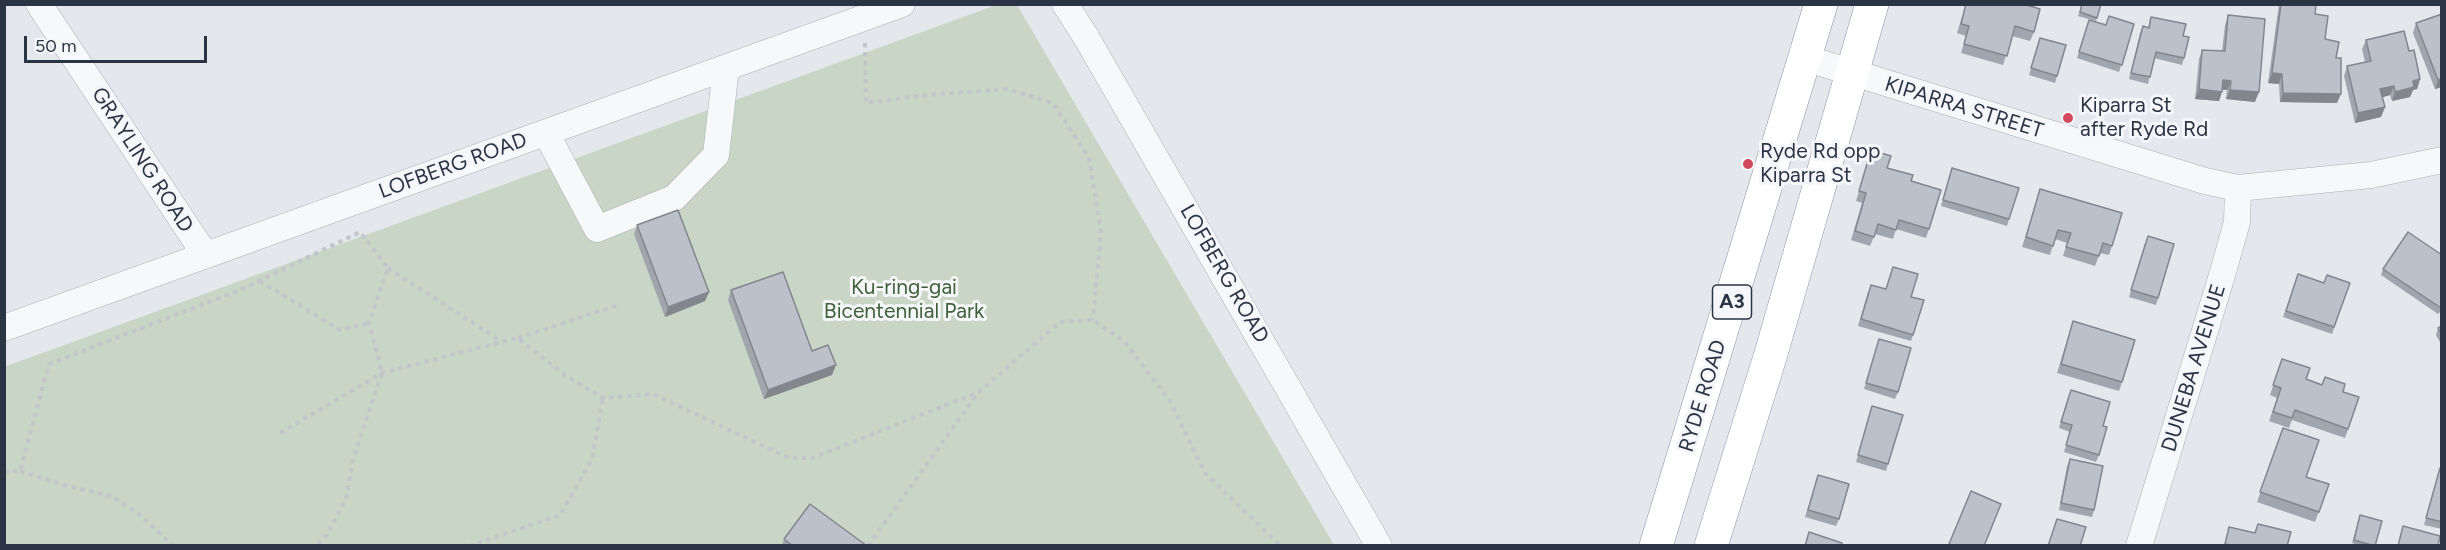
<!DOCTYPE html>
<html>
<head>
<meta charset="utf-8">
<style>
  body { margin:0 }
  #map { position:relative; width:2446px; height:550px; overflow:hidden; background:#e4e7ec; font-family:Figtree,sans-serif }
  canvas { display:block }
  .frame { position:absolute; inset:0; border:6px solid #2b3445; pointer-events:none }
  .scale { position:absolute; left:24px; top:36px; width:183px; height:27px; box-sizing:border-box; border:3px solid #2b3445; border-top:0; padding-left:8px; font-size:18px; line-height:21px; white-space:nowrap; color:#2b3445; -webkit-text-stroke:4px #f4f6f9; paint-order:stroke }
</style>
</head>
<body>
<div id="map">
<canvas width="2446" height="550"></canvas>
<div class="frame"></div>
<div class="scale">50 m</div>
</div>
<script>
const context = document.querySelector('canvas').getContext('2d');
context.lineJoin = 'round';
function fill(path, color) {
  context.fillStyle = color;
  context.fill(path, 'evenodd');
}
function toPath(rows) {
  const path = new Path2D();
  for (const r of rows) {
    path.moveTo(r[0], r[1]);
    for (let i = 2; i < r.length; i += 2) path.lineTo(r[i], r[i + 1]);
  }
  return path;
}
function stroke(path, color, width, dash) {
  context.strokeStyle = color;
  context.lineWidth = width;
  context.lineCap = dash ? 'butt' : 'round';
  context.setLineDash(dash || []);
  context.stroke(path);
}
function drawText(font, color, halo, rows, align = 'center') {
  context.font = font + ' Figtree,sans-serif';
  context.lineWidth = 6;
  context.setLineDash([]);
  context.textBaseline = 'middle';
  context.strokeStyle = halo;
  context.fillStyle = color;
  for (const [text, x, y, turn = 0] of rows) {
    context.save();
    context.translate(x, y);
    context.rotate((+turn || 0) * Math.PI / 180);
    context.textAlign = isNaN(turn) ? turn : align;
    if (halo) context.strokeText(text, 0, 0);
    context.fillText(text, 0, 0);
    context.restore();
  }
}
fill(toPath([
  [996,5,1017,5,1334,545,5,545,4,367]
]), '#c9d6c5');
const minor = toPath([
  [39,4,196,241,207,255],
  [1065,4,1086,37,1379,546],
  [1805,58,2205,181,2238,188,2371,175,2442,160],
  [546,133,597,229,674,198,716,155,726,68],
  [4,328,902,4],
  [2139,546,2223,272,2237,222,2238,188]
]);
const highway = toPath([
  [1656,546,1821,4],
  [1711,546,1770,357,1872,4]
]);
stroke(minor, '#a9aeb7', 27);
stroke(highway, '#8b94a3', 34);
stroke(toPath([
  [865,43,866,103,926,95,1007,89,1053,103,1089,158,1101,232,1093,320],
  [388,268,501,341],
  [260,281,340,330,369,323],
  [518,338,618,305],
  [280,433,382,373,517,338,565,375,603,398,653,394,789,458,812,458,979,392,1060,322,1093,320,1124,341,1170,401,1205,473,1281,546],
  [20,471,67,486,111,496,138,513,173,546],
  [4,472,20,471,49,364,240,290,360,232,388,268,369,323,382,373,353,459,346,499,327,535,316,546],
  [469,546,560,515,592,459,603,398],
  [868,546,978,393]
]), '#c2c5cb', 4, [4.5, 4.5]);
stroke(minor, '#f7f8fa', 26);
stroke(highway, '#fff', 33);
fill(toPath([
  [1966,4,2023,4,2034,32,2030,41,2012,36,2003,65,1961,53,1966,36,1957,33],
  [2082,4,2101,4,2096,21,2078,16],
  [2279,4,2316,4,2315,14,2325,39,2336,58,2337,103,2280,102,2279,84,2268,83],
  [2442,14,2442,87,2435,89,2413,33,2416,23],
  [2228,15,2255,102,2226,99,2227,90,2222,90,2219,101,2195,99,2199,59,2202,50,2222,51,2225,25],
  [2151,17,2183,36,2184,58,2182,65,2154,58,2148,84,2129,79,2140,33,2143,26,2148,28],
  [2089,20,2105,25,2134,24,2119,72,2077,58],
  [2040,38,2057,76,2055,83,2029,75],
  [2366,40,2409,51,2420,79,2417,89,2413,90,2410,97,2392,101,2390,95,2382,97,2385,107,2381,117,2355,123,2344,76,2347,66,2365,62,2362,49],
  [1871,150,1887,168,1911,181,1929,229,1926,238,1896,229,1893,239,1875,234,1870,246,1851,240,1862,203,1856,201],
  [1952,168,2009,219,2007,226,1941,206],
  [2040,189,2112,246,2109,255,2100,253,2095,266,2063,256,2067,243,2055,239,2050,255,2022,247],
  [637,225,709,292,705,301,665,317,634,234],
  [2145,243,2158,298,2156,305,2129,297],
  [2442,255,2442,310,2438,314,2381,275,2383,269],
  [1893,267,1911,297,1913,335,1911,341,1858,326,1868,292,1886,289],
  [2298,274,2324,283,2350,283,2332,334,2283,317],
  [731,290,812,351,832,375,764,399,728,300],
  [2073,321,2122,382,2119,391,2057,373],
  [2442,326,2442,346,2436,335,2438,328],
  [1879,339,1898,392,1895,399,1864,389],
  [2282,359,2306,379,2359,397,2345,438,2292,420,2289,428,2269,421,2277,398,2270,395],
  [2068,397,2103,426,2099,455,2096,462,2064,452,2070,432,2059,428],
  [1872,406,1888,464,1886,471,1856,462],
  [2283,428,2306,477,2329,484,2315,522,2257,502],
  [2070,459,2094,510,2092,517,2059,510,2067,466],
  [2440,468,2442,468,2442,529,2424,525],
  [1816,482,1839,519,1836,526,1805,517],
  [2360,515,2375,546,2360,546,2352,543],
  [2258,524,2287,546,2224,546,2229,527,2255,533],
  [784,539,867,546,782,546]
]), '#a1a5ae');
fill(toPath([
  [2272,73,2282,74,2279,84,2268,83],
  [2442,78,2442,87,2435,89,2438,80],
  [2420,79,2417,89,2413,90,2410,97,2392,101,2395,92,2413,81],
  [2223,80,2231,81,2227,90,2220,89],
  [2394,86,2390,95,2377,99,2380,89],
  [2199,89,2222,92,2219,101,2195,99],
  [2230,90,2259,92,2255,102,2226,99],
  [2283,93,2341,94,2337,103,2280,102],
  [2385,107,2381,117,2355,123,2358,113],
  [709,292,705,301,665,317,668,307],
  [836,365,832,375,764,399,768,390]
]), '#83868d');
const building = toPath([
  [1966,4,2023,4,2040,9,2034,32,2015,26,2007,56,1964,44,1969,26,1961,24,1966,4],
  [2082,4,2101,4,2097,18,2080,12,2082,4],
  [2281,4,2316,4,2315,14,2328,16,2325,39,2339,42,2336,58,2341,58,2341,94,2283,93,2282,74,2272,73,2281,4],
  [2442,14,2442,78,2438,80,2416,23,2442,14],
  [2228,15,2265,19,2259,92,2230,90,2231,81,2223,80,2222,92,2199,89,2202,50,2225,51,2228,15],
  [2109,16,2134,24,2122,65,2079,52,2089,20,2106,25,2109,16],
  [2151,17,2186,24,2183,36,2189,37,2184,58,2156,52,2150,77,2131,73,2143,26,2149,28,2151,17],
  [2404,31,2409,51,2414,50,2420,79,2413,81,2414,87,2395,92,2394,86,2380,89,2385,107,2358,113,2347,66,2371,61,2366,40,2404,31],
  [2040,38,2066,45,2057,76,2031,68,2040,38],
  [1871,150,1891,156,1887,168,1913,175,1911,181,1941,190,1929,229,1899,220,1896,230,1878,224,1874,237,1855,231,1866,193,1859,191,1871,150],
  [1952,168,2019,188,2009,219,1943,200,1952,168],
  [2040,189,2122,213,2112,246,2103,243,2099,256,2066,247,2071,233,2058,230,2053,246,2026,237,2040,189],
  [678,210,709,292,668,307,637,225,678,210],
  [2408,232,2442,255,2442,307,2441,308,2383,269,2408,232],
  [2148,236,2174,244,2158,298,2131,290,2148,236],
  [1893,267,1918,274,1911,297,1924,300,1913,335,1861,319,1871,285,1886,289,1893,267],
  [783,272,812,351,828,345,836,365,768,390,731,290,783,272],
  [2298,274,2324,283,2327,275,2350,283,2334,327,2286,311,2298,274],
  [2073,321,2135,340,2122,382,2061,364,2073,321],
  [2442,326,2442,335,2438,328,2442,326],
  [1879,339,1911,348,1898,392,1866,383,1879,339],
  [2282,359,2310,368,2306,379,2322,385,2325,377,2345,384,2343,392,2359,397,2348,429,2295,410,2292,418,2273,412,2281,388,2273,385,2282,359],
  [2071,390,2110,402,2103,426,2107,427,2099,455,2066,445,2072,425,2061,422,2071,390],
  [1872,406,1903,415,1888,464,1858,455,1872,406],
  [2283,428,2319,440,2306,477,2329,484,2319,512,2260,492,2283,428],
  [2070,459,2103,466,2094,510,2061,503,2070,459],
  [2440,468,2442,468,2442,522,2426,518,2440,468],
  [1818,475,1849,484,1839,519,1808,510,1818,475],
  [1971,491,2001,504,1984,546,1954,546,1949,544,1971,491],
  [810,504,867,546,793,546,784,539,810,504],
  [2360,515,2382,521,2375,546,2354,540,2360,515],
  [2057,519,2086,527,2080,546,2048,546,2057,519],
  [2258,524,2291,532,2287,546,2234,546,2225,544,2229,527,2255,533,2258,524],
  [2403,526,2440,536,2438,546,2398,546,2403,526],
  [1809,532,1842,543,1841,546,1805,546,1809,532]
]);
fill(building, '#bbc0ca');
stroke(building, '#83868d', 1.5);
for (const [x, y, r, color] of [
  [2068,118,6,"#d1495b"],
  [1748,164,6,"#d1495b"]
]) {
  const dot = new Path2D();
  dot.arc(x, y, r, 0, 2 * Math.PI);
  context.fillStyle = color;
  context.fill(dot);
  stroke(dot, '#f4f6f9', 2);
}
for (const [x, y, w] of [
  [1732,302,39]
]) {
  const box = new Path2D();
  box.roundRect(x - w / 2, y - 17, w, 34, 4.5);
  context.fillStyle = '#f4f6f9';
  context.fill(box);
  stroke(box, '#2b3445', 1.5);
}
drawText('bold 20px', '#2b3445', null, [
  ["A3",1732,302]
]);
drawText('21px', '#2b3445', '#f4f6f9', [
  ["Kiparra St",2080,106],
  ["after Ryde Rd",2080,130],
  ["Ryde Rd opp",1760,152],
  ["Kiparra St",1760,176]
], 'left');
drawText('21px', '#2b3445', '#f4f6f9', [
  ["KIPARRA STREET",1964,108,17],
  ["GRAYLING ROAD",142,160,57],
  ["LOFBERG ROAD",453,166,-20],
  ["LOFBERG ROAD",1224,274,60],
  ["DUNEBA AVENUE",2194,368,-73],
  ["RYDE ROAD",1703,396,-73]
]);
drawText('21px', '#3f6138', '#f4f6f9', [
  ["Ku-ring-gai",904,288],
  ["Bicentennial Park",904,312]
]);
</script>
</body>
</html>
